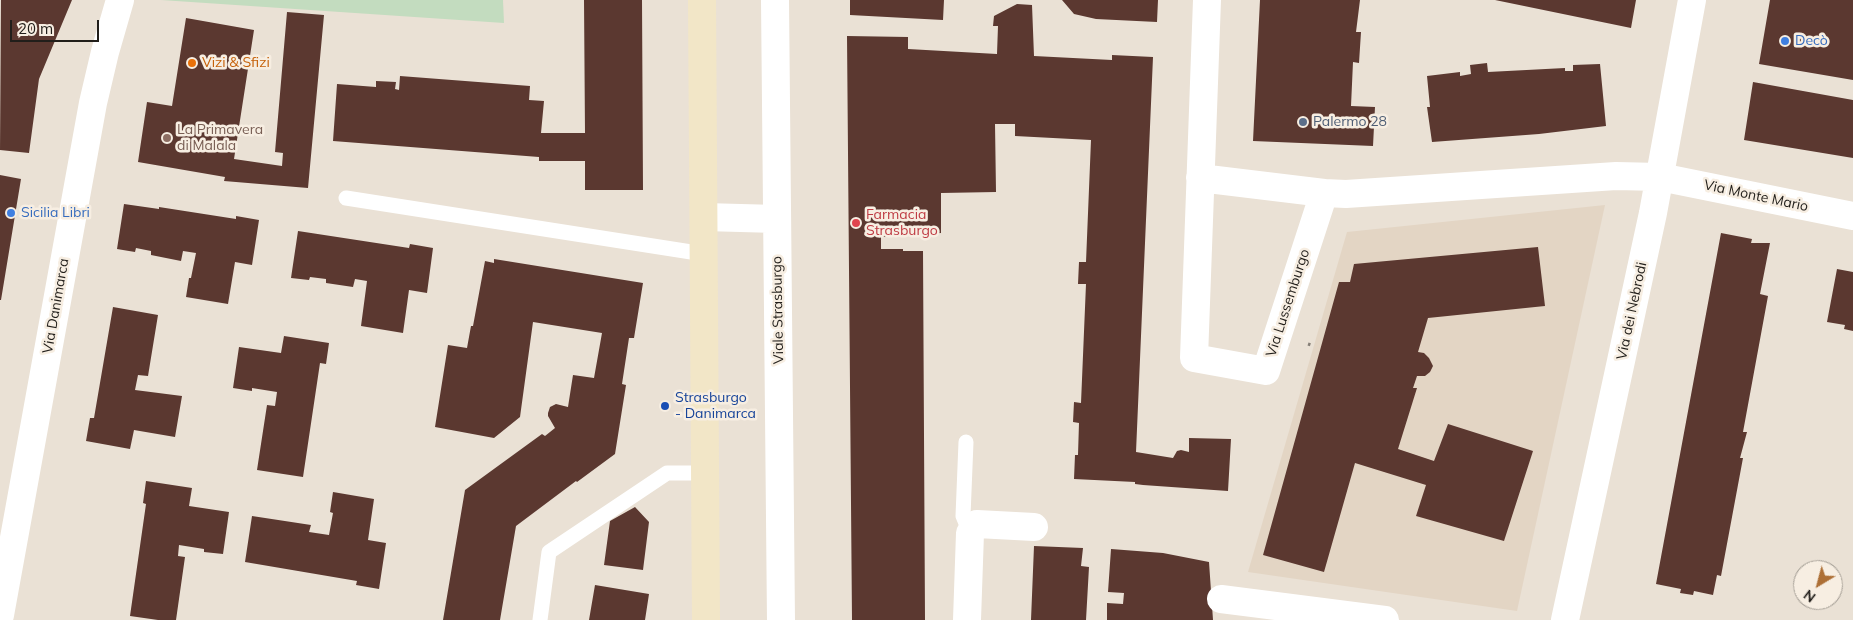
<!DOCTYPE html>
<html>
<head>
<meta charset="utf-8">
<style>
  body { margin:0 }
  #map { position:relative; width:1853px; height:620px; overflow:hidden; background:#eae1d5; font-family:Mulish,sans-serif }
  canvas { display:block }
  .north { position:absolute; left:1793px; top:560px; width:50px; height:50px; box-sizing:border-box; background:#f7eee2; border:1px solid #a19b92; border-radius:50%; rotate:217deg; font-size:14px; font-weight:700; line-height:20px; text-align:center; color:#211e1a }
  .north::after { content:''; display:block; margin:auto; width:18px; height:22px; background:#ad6f35; clip-path:polygon(50% 0,100% 100%,50% 72%,0 100%) }
  .scale { position:absolute; left:10px; top:20px; width:89px; height:22px; box-sizing:border-box; border:2px solid #211e1a; border-top:0; padding-left:6px; font-size:15px; line-height:18px; white-space:nowrap; color:#211e1a; -webkit-text-stroke:4px #f7eee2; paint-order:stroke }
</style>
</head>
<body>
<div id="map">
<canvas width="1853" height="620"></canvas>
<div class="north">N</div>
<div class="scale">20 m</div>
</div>
<script>
const context = document.querySelector('canvas').getContext('2d');
context.lineJoin = 'round';
function fill(path, color) {
  context.fillStyle = color;
  context.fill(path, 'evenodd');
}
function toPath(rows) {
  const path = new Path2D();
  for (const r of rows) {
    path.moveTo(r[0], r[1]);
    for (let i = 2; i < r.length; i += 2) path.lineTo(r[i], r[i + 1]);
  }
  return path;
}
function stroke(path, color, width, dash) {
  context.strokeStyle = color;
  context.lineWidth = width;
  context.lineCap = dash ? 'butt' : 'round';
  context.setLineDash(dash || []);
  context.stroke(path);
}
function drawText(font, color, halo, rows, align = 'center') {
  context.font = font + ' Mulish,sans-serif';
  context.lineWidth = 5;
  context.setLineDash([]);
  context.textBaseline = 'middle';
  context.strokeStyle = halo;
  context.fillStyle = color;
  for (const [text, x, y, turn = 0] of rows) {
    context.save();
    context.translate(x, y);
    context.rotate((+turn || 0) * Math.PI / 180);
    context.textAlign = isNaN(turn) ? turn : align;
    if (halo) context.strokeText(text, 0, 0);
    context.fillText(text, 0, 0);
    context.restore();
  }
}
fill(toPath([
  [1605,205,1517,611,1248,572,1347,232]
]), '#e3d5c4');
fill(toPath([
  [161,0,503,0,504,23]
]), '#c3dcbf');
fill(toPath([
  [1,0,72,0,39,79,29,153,0,150],
  [584,0,642,0,643,190,585,190,585,161,539,161,539,157,333,141,337,84,376,87,376,81,396,82,395,89,399,90,400,76,530,86,529,100,544,101,541,133,585,133],
  [850,0,944,0,943,20,850,15],
  [1062,0,1158,0,1157,22,1096,19,1074,14],
  [1260,0,1360,0,1356,32,1361,32,1359,63,1353,62,1351,106,1375,107,1373,146,1253,141],
  [1495,0,1636,0,1631,28],
  [1770,0,1853,0,1853,80,1759,64],
  [1017,4,1032,5,1034,56,1112,60,1112,55,1153,57,1136,452,1173,458,1177,451,1181,450,1189,452,1189,438,1231,439,1228,491,1143,485,1135,484,1135,482,1074,479,1075,455,1078,455,1079,423,1073,422,1074,402,1081,403,1086,284,1078,284,1079,262,1086,262,1091,140,1015,136,1015,124,995,124,996,192,941,193,941,233,881,237,881,249,903,249,903,251,923,251,925,620,852,620,847,36,908,37,908,49,997,54,998,26,993,26,994,16],
  [287,12,324,15,308,188,224,181,225,177,138,162,147,102,172,106,186,18,254,30,234,159,282,166,283,153,275,152],
  [1487,63,1488,72,1565,68,1565,71,1573,71,1573,65,1600,64,1606,126,1539,134,1432,142,1427,107,1430,107,1427,76,1460,72,1460,76,1471,74,1470,65],
  [1753,82,1853,100,1853,158,1744,140],
  [0,175,21,179,1,300,0,300],
  [124,204,159,209,159,207,236,219,236,216,259,220,252,265,235,262,228,304,186,297,189,278,191,278,196,253,183,251,181,261,151,255,151,251,136,248,135,252,117,249],
  [298,231,409,248,410,244,433,248,427,293,409,290,403,333,361,326,367,281,355,279,353,287,326,283,326,279,310,277,309,280,291,278],
  [1721,233,1752,239,1751,243,1770,243,1760,294,1768,296,1743,432,1747,432,1740,458,1743,458,1721,576,1717,575,1713,595,1694,591,1693,595,1680,593,1681,589,1656,584],
  [1538,247,1545,306,1428,318,1418,352,1424,353,1429,358,1433,366,1430,372,1425,376,1417,376,1413,388,1417,388,1398,449,1434,461,1448,424,1533,451,1504,541,1416,516,1426,485,1355,463,1324,572,1263,555,1339,282,1350,282,1354,264],
  [494,259,643,283,634,338,629,338,622,384,626,385,615,454,577,482,576,481,516,526,500,620,443,620,465,490,542,434,545,436,555,428,548,416,548,413,550,407,556,404,568,407,573,375,594,378,602,333,533,322,520,417,494,438,435,427,448,345,467,348,471,326,473,326,485,261,494,263],
  [1837,269,1853,272,1853,331,1844,329,1845,325,1827,322],
  [113,307,158,315,148,376,138,375,135,390,182,396,175,437,134,430,130,449,86,441,90,418,94,418],
  [284,336,329,343,326,364,320,363,303,477,257,470,267,405,275,406,277,392,252,388,252,391,233,388,239,347,281,353],
  [146,481,192,488,189,506,229,512,223,554,204,552,204,549,179,545,178,556,185,557,176,620,158,620,130,616,146,504,143,503],
  [333,492,374,499,368,540,386,543,379,589,356,585,357,581,245,562,252,516,311,525,309,532,329,535,333,513,330,512],
  [635,507,649,522,643,570,604,565,610,521],
  [1034,546,1083,548,1081,566,1089,567,1086,620,1031,620],
  [1111,549,1163,553,1209,562,1213,620,1107,620,1107,603,1123,604,1124,593,1108,592],
  [595,585,649,594,645,620,589,620]
]), '#5b3830');
stroke(toPath([
  [1308,344,1314,346]
]), '#857f77', 3, [2.5, 4]);
stroke(toPath([
  [346,198,704,254],
  [966,442,963,516,970,533],
  [540,620,549,552,667,473,705,473]
]), '#fff', 15);
stroke(toPath([
  [775,0,781,620],
  [1207,0,1194,358,1266,371,1324,193,1346,194,1616,176,1660,177,1853,216],
  [1200,178,1324,193],
  [704,217,777,219],
  [1221,599,1385,620],
  [0,615,93,103,105,52,120,0],
  [967,620,970,533,977,524,1034,527],
  [1565,620,1653,213,1692,0]
]), '#fff', 28);
stroke(toPath([
  [702,0,706,620]
]), '#f2e6c7', 28);
for (const [x, y, r, color] of [
  [1785,41,5,"#3f7fe0"],
  [192,63,5,"#e8710a"],
  [1303,122,5,"#5c6f8a"],
  [167,138,5,"#8d6e63"],
  [11,213,5,"#3f7fe0"],
  [856,223,5,"#e0444e"],
  [665,406,5,"#1a4fb4"]
]) {
  const dot = new Path2D();
  dot.arc(x, y, r, 0, 2 * Math.PI);
  context.fillStyle = color;
  context.fill(dot);
  stroke(dot, '#f7eee2', 2);
}
drawText('14px', '#366cbe', '#f7eee2', [
  ["Decò",1795,41],
  ["Sicilia Libri",21,213]
], 'left');
drawText('14px', '#c56008', '#f7eee2', [
  ["Vizi & Sfizi",202,63]
], 'left');
drawText('14px', '#4e5e75', '#f7eee2', [
  ["Palermo 28",1313,122]
], 'left');
drawText('14px', '#785e54', '#f7eee2', [
  ["La Primavera",177,130],
  ["di Malala",177,146]
], 'left');
drawText('14px', '#211e1a', '#f7eee2', [
  ["Via Monte Mario",1756,196,12],
  ["Via Lussemburgo",1288,303,-72],
  ["Via Danimarca",56,306,-80],
  ["Viale Strasburgo",778,310,-91],
  ["Via dei Nebrodi",1632,311,-78]
]);
drawText('14px', '#be3a42', '#f7eee2', [
  ["Farmacia",866,215],
  ["Strasburgo",866,231]
], 'left');
drawText('14px', '#164399', '#f7eee2', [
  ["Strasburgo",675,398],
  ["- Danimarca",675,414]
], 'left');
</script>
</body>
</html>
